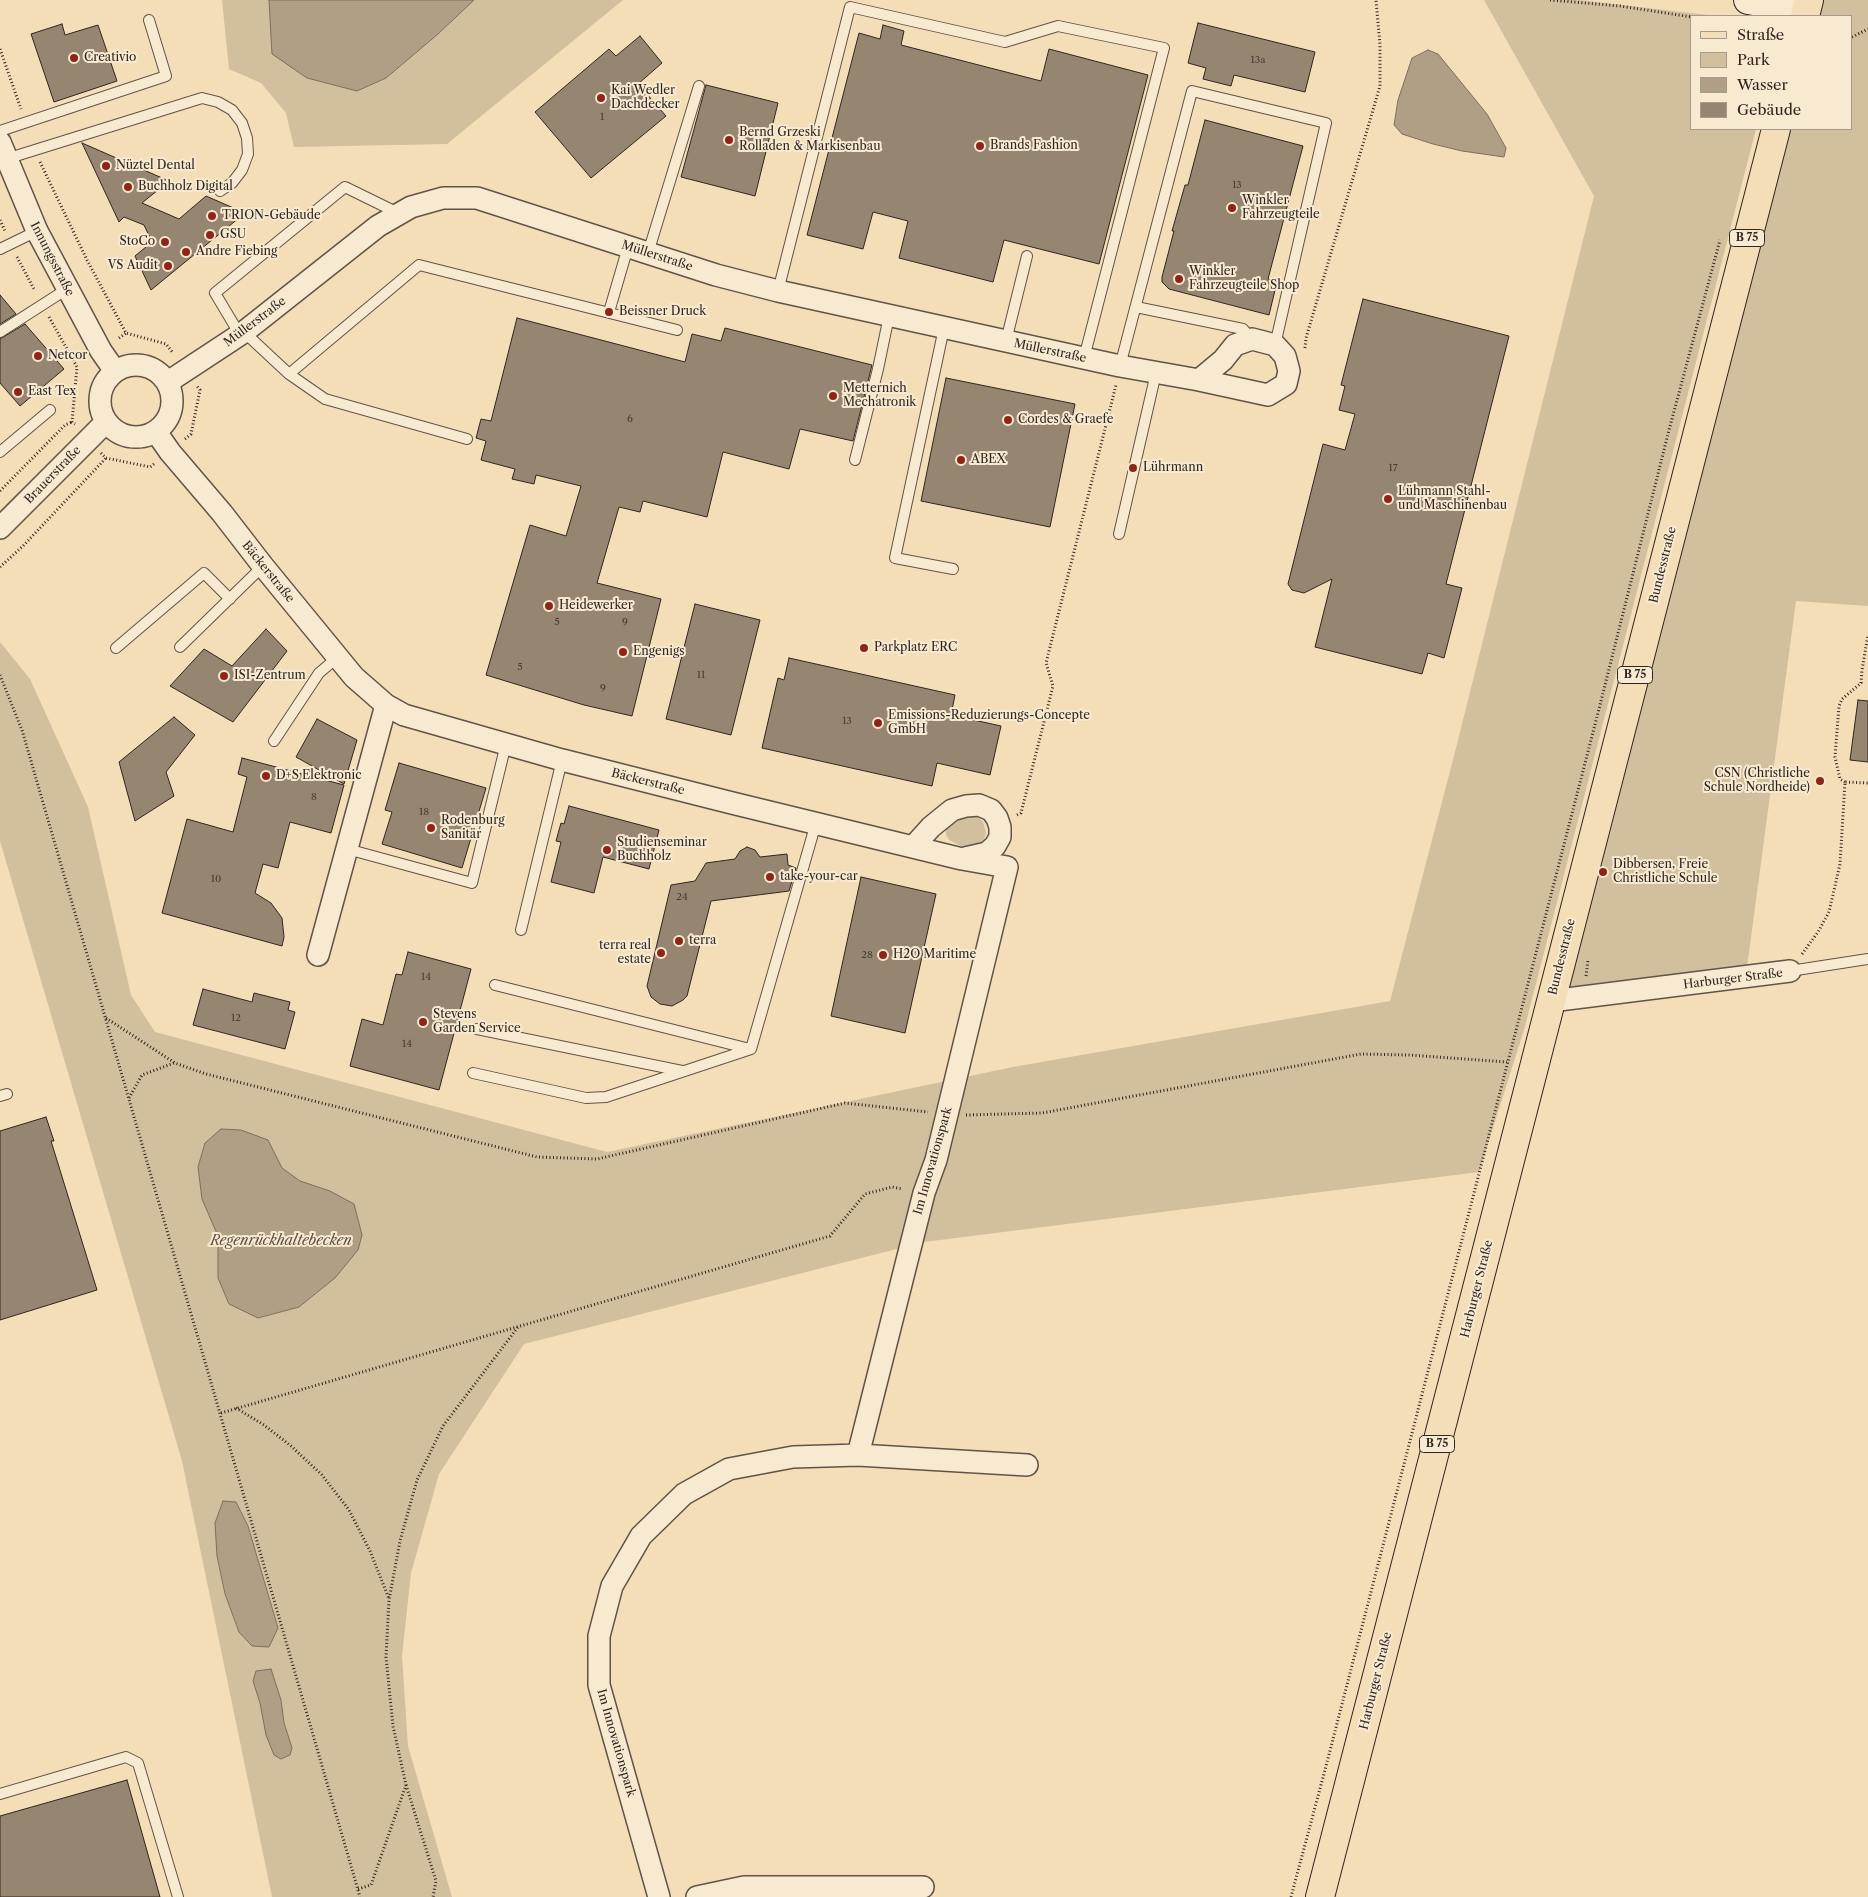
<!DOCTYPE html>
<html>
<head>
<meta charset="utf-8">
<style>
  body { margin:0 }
  #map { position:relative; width:1868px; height:1897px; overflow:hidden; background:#f3deb8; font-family:"Libre Caslon Text",serif }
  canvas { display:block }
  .legend { position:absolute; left:1690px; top:15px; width:162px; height:115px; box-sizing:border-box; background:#f7ead1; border:1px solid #a89b8b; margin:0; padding:6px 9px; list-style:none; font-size:15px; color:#312521 }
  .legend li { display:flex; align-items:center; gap:10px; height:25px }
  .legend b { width:25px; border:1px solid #a89b8b }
</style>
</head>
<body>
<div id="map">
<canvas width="1868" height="1897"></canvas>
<ul class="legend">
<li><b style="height:6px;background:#f3deb8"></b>Straße</li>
<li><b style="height:14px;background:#d2bf9e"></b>Park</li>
<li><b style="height:14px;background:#b19f85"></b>Wasser</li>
<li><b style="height:14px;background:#968570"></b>Gebäude</li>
</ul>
</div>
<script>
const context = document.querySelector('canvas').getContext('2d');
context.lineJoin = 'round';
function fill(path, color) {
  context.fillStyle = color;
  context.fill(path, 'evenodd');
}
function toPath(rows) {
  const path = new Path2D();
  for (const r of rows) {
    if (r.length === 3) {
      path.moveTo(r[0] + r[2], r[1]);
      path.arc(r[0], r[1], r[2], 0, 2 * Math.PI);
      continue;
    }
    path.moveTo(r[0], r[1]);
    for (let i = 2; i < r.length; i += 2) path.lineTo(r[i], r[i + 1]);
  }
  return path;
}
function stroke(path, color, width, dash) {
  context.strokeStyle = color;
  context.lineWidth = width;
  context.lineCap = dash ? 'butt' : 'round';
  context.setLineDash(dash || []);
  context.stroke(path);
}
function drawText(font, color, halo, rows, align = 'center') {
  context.font = font + ' "Libre Caslon Text",serif';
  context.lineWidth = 4;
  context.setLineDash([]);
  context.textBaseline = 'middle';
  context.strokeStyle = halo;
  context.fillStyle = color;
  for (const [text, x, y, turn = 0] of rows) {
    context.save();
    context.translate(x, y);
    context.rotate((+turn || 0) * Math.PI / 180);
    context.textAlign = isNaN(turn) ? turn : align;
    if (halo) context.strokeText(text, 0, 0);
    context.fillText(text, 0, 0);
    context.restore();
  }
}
fill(toPath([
  [222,0,269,0,272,54,357,91,386,78,438,34,474,0,623,0,447,144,294,147,286,113,261,83,229,69],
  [1484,0,1579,0,1716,16,1692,16,1692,129,1756,129,1524,1030,1479,1172,924,1242,524,1344,439,1474,411,1573,402,1656,408,1746,452,1897,272,1897,182,1461,0,841,0,642,30,679,88,807,131,995,155,1032,607,1152,1013,1067,1390,1001,1455,752,1594,196],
  [268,1140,281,1168,300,1181,330,1191,358,1250,335,1278,299,1307,258,1318,218,1278,218,1236],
  [236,1502,248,1526,278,1628,239,1632,225,1594,217,1556],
  [253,1681,281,1701,284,1723,260,1703],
  [1809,0,1868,0,1868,606,1796,601,1746,975,1551,1001,1776,129,1852,129,1852,16,1805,16],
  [976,815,983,822,986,832,984,841,975,847,963,847,949,840,946,835,946,829,953,823,965,817]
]), '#d2bf9e');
const water = toPath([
  [269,0,474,0,438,34,386,78,357,91,307,78,272,54,269,0],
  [1428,50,1438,54,1487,114,1506,148,1504,157,1462,151,1433,144,1402,134,1394,125,1398,100,1412,58,1428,50],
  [221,1129,241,1130,268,1140,282,1168,300,1181,330,1191,354,1204,362,1235,358,1250,335,1278,299,1307,258,1318,229,1304,218,1278,218,1236,202,1199,198,1167,205,1143,221,1129],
  [223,1501,236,1502,248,1526,278,1628,269,1647,252,1646,239,1632,225,1594,217,1556,215,1523,223,1501],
  [271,1669,281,1700,284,1723,292,1748,290,1755,281,1759,274,1755,266,1735,260,1703,253,1681,256,1671,271,1669]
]);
fill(water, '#b19f85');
stroke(water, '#7e6e5d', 1);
const building = toPath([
  [1198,23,1315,52,1305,92,1234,75,1231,86,1203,79,1206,68,1188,63,1198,23],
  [62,24,65,35,98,25,117,81,54,102,31,34,62,24],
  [883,25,904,31,901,45,1041,81,1049,49,1148,75,1099,264,1004,240,993,282,899,258,908,221,873,212,863,249,807,235,859,33,880,39,883,25],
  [640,36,662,63,638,84,666,116,591,178,535,112,609,49,616,56,640,36],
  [706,85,778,103,755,196,681,177,706,85],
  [1205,120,1303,146,1268,279,1277,282,1269,315,1169,289,1162,282,1162,277,1174,231,1172,231,1185,185,1188,185,1205,120],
  [82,143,169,181,142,203,179,219,206,196,245,213,151,290,135,256,152,242,144,225,124,217,119,222,82,143],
  [0,295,16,314,0,324,0,295],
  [1363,299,1509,336,1446,584,1462,588,1444,658,1428,653,1422,674,1315,647,1332,579,1304,593,1292,590,1288,584,1323,444,1345,450,1355,414,1339,410,1345,386,1341,385,1363,299],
  [517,318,685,362,692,334,721,341,725,328,872,365,853,441,800,429,789,469,723,452,707,517,643,501,640,512,619,507,597,583,661,599,632,716,584,705,486,675,530,525,566,536,581,486,536,475,534,484,512,479,515,469,481,460,486,441,476,438,481,419,491,421,517,318],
  [25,324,64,369,20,406,0,383,0,339,25,324],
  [946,378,1075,404,1050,527,921,501,946,378],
  [695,604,760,620,731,735,666,719,695,604],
  [266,629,287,651,233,722,170,686,204,649,232,666,266,629],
  [789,658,955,695,951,715,1001,726,990,775,937,763,932,786,762,748,778,678,784,680,789,658],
  [1858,700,1868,701,1868,762,1850,760,1858,700],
  [174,717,195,735,166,772,174,796,135,821,119,762,174,717],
  [317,719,357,740,344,784,296,757,317,719],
  [242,758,344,785,331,833,290,822,278,868,263,864,255,893,271,903,282,918,284,937,282,946,162,913,187,819,233,832,247,777,238,774,242,758],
  [399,763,486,788,462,868,382,844,392,812,385,810,399,763],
  [569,806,659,830,649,869,603,857,594,893,551,882,561,842,556,841,561,823,564,824,569,806],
  [747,847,755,850,760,857,787,854,788,865,796,868,789,891,711,901,687,996,683,1000,672,1006,660,1004,651,997,647,986,671,885,695,881,706,863,735,859,740,851,747,847],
  [861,877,936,894,905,1033,831,1016,861,877],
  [408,952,471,969,439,1090,350,1066,362,1019,383,1025,396,974,402,975,408,952],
  [203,989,252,1002,254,993,290,1002,288,1010,295,1012,285,1049,193,1025,203,989],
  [46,1117,54,1141,51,1141,97,1290,0,1320,0,1131,46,1117],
  [127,1780,160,1897,0,1897,0,1816,127,1780]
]);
fill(building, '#968570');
stroke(building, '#312521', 1);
const lane = toPath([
  [0,131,166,76,149,20],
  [6,159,202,98,218,102,232,110,242,123,247,138,248,154,242,170,232,183,220,191],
  [0,249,37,231],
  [648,253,699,86],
  [778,291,850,7,1005,42,1058,26,1164,48,1084,358],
  [1136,307,1243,329,1252,339],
  [609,312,628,247],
  [944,328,895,558,953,569],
  [0,332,67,289],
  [244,332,289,374,325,399,467,439],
  [240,335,215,293,345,187,398,213],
  [1006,341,1027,256],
  [1120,366,1192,91,1326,123,1275,345],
  [289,374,419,265,677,330],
  [0,452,50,410],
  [855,460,878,369,889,316],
  [1119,534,1156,373],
  [180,647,263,566],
  [116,648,204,573,230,599],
  [274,741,319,673,338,657],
  [347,849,472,883,506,744],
  [521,930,562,760],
  [1790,971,1868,959],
  [495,985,750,1049],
  [477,1029,682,1071],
  [473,1073,586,1098,606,1097,751,1049,816,823],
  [0,1096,7,1094],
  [0,1794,126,1757,138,1763,178,1897]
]);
const street = toPath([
  [0,142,37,231,101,351,115,371],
  [136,401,36],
  [168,382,244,332,378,226,411,207,443,198,477,198,716,275,778,291,1120,366,1199,380,1268,395,1286,384,1289,371,1285,356,1275,345,1252,339,1235,345,1223,360,1199,380],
  [156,432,170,452,222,513,263,566,354,677,386,705,404,715,562,760,732,803,962,859,1007,867,936,1160,924,1193,858,1455,793,1457,729,1469,684,1494,641,1536,612,1586,599,1636,599,1685,659,1897],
  [0,528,106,422],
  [913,847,931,827,952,810,966,806,979,805,991,810,997,818,1000,827,1000,837,995,846,987,853,965,858],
  [318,955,386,705],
  [1551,1001,1790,971],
  [858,1455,1027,1465],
  [697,1897,744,1887,923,1887]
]);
const secondary = toPath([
  [1748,0,1806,10]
]);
const primary = toPath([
  [1805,16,1809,0],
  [1320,1897,1776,129]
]);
stroke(lane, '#625347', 12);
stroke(street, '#625347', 24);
stroke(secondary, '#312521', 30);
stroke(primary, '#312521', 30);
stroke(toPath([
  [1550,0,1620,6,1692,17],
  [1852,37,1868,29],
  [0,49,21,109],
  [40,162,87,260,126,333,166,344,173,353],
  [0,220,5,231],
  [17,257,35,291],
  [49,317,77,367,72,422,75,424],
  [119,338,126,333],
  [1305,348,1306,338,1380,86,1380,45,1376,0],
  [185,439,191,434,200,390,197,386],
  [101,453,106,458,150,467,154,464],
  [0,491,65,425,72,422],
  [0,567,23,546,106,458],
  [0,675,22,730,360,1897],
  [1845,782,1840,779,1835,757,1839,706,1842,699,1861,683,1862,670,1868,635],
  [1017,815,1021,813,1053,686,1046,663,1116,385],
  [1802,954,1818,932,1829,912,1840,864,1845,782,1868,783],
  [1586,976,1588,960],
  [106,1018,175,1063,206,1074,537,1157,597,1159,845,1103,928,1112],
  [129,1098,142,1075,174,1063],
  [966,1115,1042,1113,1361,1054,1408,1055,1507,1062],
  [236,1408,264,1425,291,1446,322,1475,349,1510,370,1551,389,1599],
  [221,1413,830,1236,865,1194,892,1187,903,1189],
  [406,1785,436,1881,433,1897],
  [358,1889,371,1885,406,1785,393,1726,386,1657,389,1600,400,1541,417,1480,443,1426,518,1327],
  [1291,1897,1325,1770,1599,709,1669,430,1720,240]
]), '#312521', 3, [1, 2.5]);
stroke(lane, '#f7ead1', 10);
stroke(street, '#f7ead1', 21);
stroke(secondary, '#f7ead1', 28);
stroke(primary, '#f3deb8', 28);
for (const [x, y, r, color] of [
  [74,58,5,"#8f2418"],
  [601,98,5,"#8f2418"],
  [729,140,5,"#8f2418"],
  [980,146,5,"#8f2418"],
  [106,166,5,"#8f2418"],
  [128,187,5,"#8f2418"],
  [1232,208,5,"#8f2418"],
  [212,216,5,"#8f2418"],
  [210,235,5,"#8f2418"],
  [165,242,5,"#8f2418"],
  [186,252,5,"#8f2418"],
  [168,266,5,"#8f2418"],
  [1179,279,5,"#8f2418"],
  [609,312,5,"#8f2418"],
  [38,356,5,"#8f2418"],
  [18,392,5,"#8f2418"],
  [833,396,5,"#8f2418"],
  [1008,420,5,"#8f2418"],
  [961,460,5,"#8f2418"],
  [1133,468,5,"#8f2418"],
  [1388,499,5,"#8f2418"],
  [549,606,5,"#8f2418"],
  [864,648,5,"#8f2418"],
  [623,652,5,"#8f2418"],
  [224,676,5,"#8f2418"],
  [878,723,5,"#8f2418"],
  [266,776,5,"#8f2418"],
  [1820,781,5,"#8f2418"],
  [431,828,5,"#8f2418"],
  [607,850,5,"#8f2418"],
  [1603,872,5,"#8f2418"],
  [770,877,5,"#8f2418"],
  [679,941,5,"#8f2418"],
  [661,953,5,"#8f2418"],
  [883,955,5,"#8f2418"],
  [423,1022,5,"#8f2418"]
]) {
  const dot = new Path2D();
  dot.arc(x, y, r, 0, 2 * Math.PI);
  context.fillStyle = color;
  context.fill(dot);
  stroke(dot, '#f7ead1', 2);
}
drawText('10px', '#4a3d35', null, [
  ["13a",1258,60],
  ["1",602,117],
  ["13",1237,185],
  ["6",630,419],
  ["17",1393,468],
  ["5",557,622],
  ["9",625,622],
  ["5",520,667],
  ["11",701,675],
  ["9",603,688],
  ["13",847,721],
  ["8",314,797],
  ["18",424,812],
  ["10",216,879],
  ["24",682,897],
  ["28",867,955],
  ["14",426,977],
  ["12",236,1018],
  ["14",407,1044]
]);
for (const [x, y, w] of [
  [1747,238,35],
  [1635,675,35],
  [1437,1444,35]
]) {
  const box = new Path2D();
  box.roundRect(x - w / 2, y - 8.5, w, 17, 4);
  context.fillStyle = '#f7ead1';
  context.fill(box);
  stroke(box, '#312521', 1);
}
drawText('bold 11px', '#312521', null, [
  ["B 75",1747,238],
  ["B 75",1635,675],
  ["B 75",1437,1444]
]);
drawText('12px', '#312521', '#f7ead1', [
  ["Creativio",84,58],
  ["Kai Wedler",611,91],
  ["Dachdecker",611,105],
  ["Bernd Grzeski",739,133],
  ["Rolladen & Markisenbau",739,147],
  ["Brands Fashion",990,146],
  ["Nüztel Dental",116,166],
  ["Buchholz Digital",138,187],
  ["Winkler",1242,201],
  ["Fahrzeugteile",1242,215],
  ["TRION-Gebäude",222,216],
  ["GSU",220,235],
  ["StoCo",155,242,"right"],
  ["Andre Fiebing",196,252],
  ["VS Audit",158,266,"right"],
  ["Winkler",1189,272],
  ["Fahrzeugteile Shop",1189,286],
  ["Beissner Druck",619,312],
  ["Netcor",48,356],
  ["Metternich",843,389],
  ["Mechatronik",843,403],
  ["East Tex",28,392],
  ["Cordes & Graefe",1018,420],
  ["ABEX",971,460],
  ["Lührmann",1143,468],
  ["Lühmann Stahl-",1398,492],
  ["und Maschinenbau",1398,506],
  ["Heidewerker",559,606],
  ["Parkplatz ERC",874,648],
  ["Engenigs",633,652],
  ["ISI-Zentrum",234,676],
  ["Emissions-Reduzierungs-Concepte",888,716],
  ["GmbH",888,730],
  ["CSN (Christliche",1810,774,"right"],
  ["Schule Nordheide)",1810,788,"right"],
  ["D+S Elektronic",276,776],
  ["Rodenburg",441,821],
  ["Sanitär",441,835],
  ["Studienseminar",617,843],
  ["Buchholz",617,857],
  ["Dibbersen, Freie",1613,865],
  ["Christliche Schule",1613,879],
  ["take-your-car",780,877],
  ["terra",689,941],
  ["terra real",651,946,"right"],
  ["estate",651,960,"right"],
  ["H2O Maritime",893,955],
  ["Stevens",433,1015],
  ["Garden Service",433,1029]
], 'left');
drawText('12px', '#312521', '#f7ead1', [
  ["Müllerstraße",657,256,18],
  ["Innungsstraße",52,259,63],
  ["Müllerstraße",255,322,-37],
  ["Müllerstraße",1050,351,12],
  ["Brauerstraße",53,475,-46],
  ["Bundesstraße",1663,565,-76],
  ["Bäckerstraße",268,572,51],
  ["Bäckerstraße",648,782,14],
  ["Bundesstraße",1562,957,-76],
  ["Harburger Straße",1733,979,-7],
  ["Im Innovationspark",933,1161,-74],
  ["Harburger Straße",1477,1289,-76],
  ["Harburger Straße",1376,1681,-76],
  ["Im Innovationspark",616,1743,74]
]);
drawText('italic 14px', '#5e5044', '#f7ead1', [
  ["Regenrückhaltebecken",281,1241]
]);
</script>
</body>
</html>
